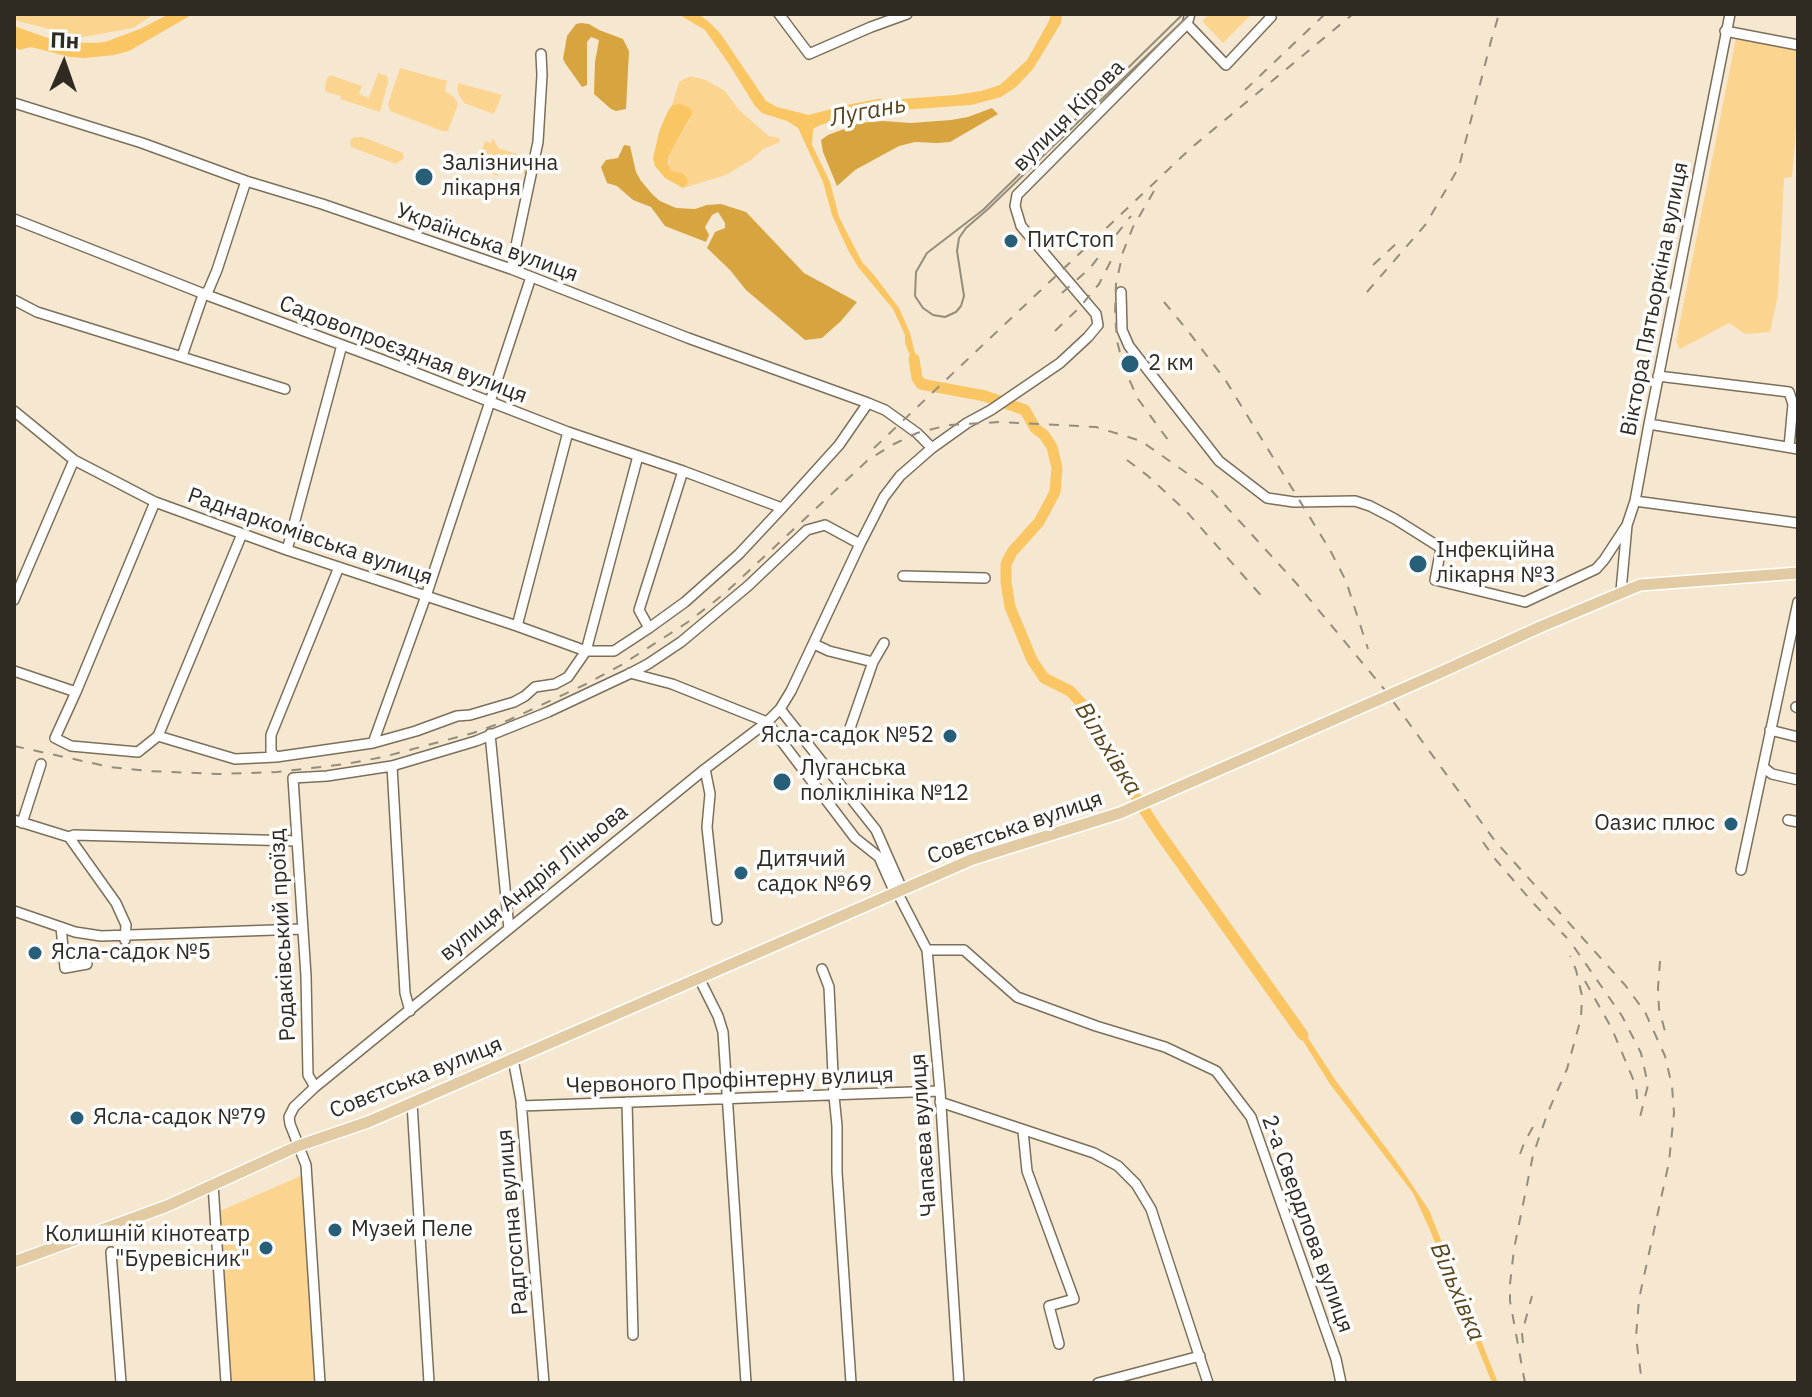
<!DOCTYPE html>
<html>
<head>
<meta charset="utf-8">
<style>
  body { margin:0 }
  #map { position:relative; width:1812px; height:1397px; overflow:hidden; background:#f6e8d0; font-family:"IBM Plex Sans",sans-serif }
  canvas { display:block }
  .frame { position:absolute; inset:0; border:16px solid #302b22; pointer-events:none }
  .north { position:absolute; left:24px; top:24px; width:80px; height:80px; -webkit-text-stroke:6px #fff; paint-order:stroke; rotate:2deg; font-size:22px; font-weight:700; line-height:32px; text-align:center; color:#302b22 }
  .north::after { content:''; display:block; margin:auto; width:28px; height:36px; background:#302b22; clip-path:polygon(50% 0,100% 100%,50% 72%,0 100%) }
</style>
</head>
<body>
<div id="map">
<canvas width="1812" height="1397"></canvas>
<div class="frame"></div>
<div class="north">Пн</div>
</div>
<script>
const context = document.querySelector('canvas').getContext('2d');
context.lineJoin = 'round';
function fill(path, color) {
  context.fillStyle = color;
  context.fill(path, 'evenodd');
}
function toPath(rows) {
  const path = new Path2D();
  for (const r of rows) {
    path.moveTo(r[0], r[1]);
    for (let i = 2; i < r.length; i += 2) path.lineTo(r[i], r[i + 1]);
  }
  return path;
}
function stroke(path, color, width, dash) {
  context.strokeStyle = color;
  context.lineWidth = width;
  context.lineCap = dash ? 'butt' : 'round';
  context.setLineDash(dash || []);
  context.stroke(path);
}
function drawText(font, color, halo, rows, align = 'center') {
  context.font = font + ' "IBM Plex Sans",sans-serif';
  context.lineWidth = 7;
  context.setLineDash([]);
  context.textBaseline = 'middle';
  context.strokeStyle = halo;
  context.fillStyle = color;
  for (const [text, x, y, turn = 0] of rows) {
    context.save();
    context.translate(x, y);
    context.rotate((+turn || 0) * Math.PI / 180);
    context.textAlign = isNaN(turn) ? turn : align;
    if (halo) context.strokeText(text, 0, 0);
    context.fillText(text, 0, 0);
    context.restore();
  }
}
fill(toPath([
  [14,14,154,14,133,28,83,37,17,21,14,17],
  [1209,14,1252,14,1223,43,1202,21],
  [1736,38,1798,50,1798,103,1792,177,1784,178,1778,295,1770,332,1745,334,1729,323,1680,349,1676,342],
  [400,68,447,81,445,91,454,97,458,104,448,131,442,131,390,111,388,104],
  [378,73,387,76,388,83,380,112,340,99,341,96,326,92,325,90,326,80,330,75,362,86,359,94,369,98],
  [690,76,706,80,725,91,739,110,769,136,779,138,780,142,763,149,751,160,726,175,683,188,688,183,682,173,670,171,668,157,690,119,679,104,672,105,679,82],
  [458,83,502,95,494,114,464,103,458,93],
  [354,137,363,137,403,153,404,158,396,164,351,147,350,140],
  [493,138,498,148,529,158,526,174,521,173,518,165,503,159,498,176,479,168,478,162,485,164,487,159,480,155,485,141,491,143],
  [303,1175,316,1383,231,1383,220,1211]
]), '#fbd490');
fill(toPath([
  [581,23,589,24,599,30,623,39,629,51,626,109,616,111,611,109,594,94,595,62,599,40,591,37,587,42,587,85,582,87,565,63,563,59,567,36,576,24],
  [992,108,998,114,950,142,937,143,915,142,899,146,855,170,837,186,823,152,821,140,828,135,860,123,883,121,911,123,951,120,968,117],
  [624,145,630,146,636,172,641,181,653,195,660,201,676,208,695,209,707,205,721,204,746,212,804,273,857,302,841,321,822,338,805,340,746,290,730,270,707,248,715,232,725,228,725,223,718,212,712,215,705,227,709,235,706,242,665,226,651,207,633,200,617,186,607,183,601,167,606,160,618,158]
]), '#d7a43f');
fill(toPath([
  [169,14,193,14,129,51,114,55,85,58,70,57,31,47,19,50,14,46,14,26,59,42,94,43,105,42,140,29],
  [678,14,698,14,709,22,720,33,766,101,777,107,809,115,846,105,878,99,889,100,955,95,981,91,1000,85,1027,60,1049,21,1051,14,1062,14,1061,23,1033,69,1016,87,1001,97,971,105,888,111,833,121,818,126,813,129,812,145,830,182,839,217,862,262,874,275,899,308,910,333,920,374,914,374,913,364,905,343,905,335,893,309,858,267,848,250,832,215,823,182,798,128,787,121,762,113,755,106,729,64,705,30],
  [679,104,686,106,691,109,692,114,668,157,668,163,671,171,682,173,687,178,688,183,683,188,665,178,655,166,653,158,659,132,667,113,672,105],
  [1297,1021,1336,1081,1398,1164,1429,1210,1498,1383,1492,1383,1430,1230,1413,1193,1330,1084,1293,1025]
]), '#fac563');
stroke(toPath([
  [914,359,917,378,921,384,985,396,1025,410,1035,428,1044,435,1052,447,1057,468,1055,492,1039,522,1012,552,1006,564,1006,582,1010,607,1032,660,1044,678,1070,691,1085,707,1117,768,1158,831,1303,1035]
]), '#fac563', 11);
const minor = toPath([
  [779,14,809,54,871,27,907,14],
  [1187,24,1226,65,1271,17,1269,14],
  [1725,31,1798,45],
  [14,103,142,143,246,181,322,204,511,269,688,338,868,403,885,410,917,433,932,448],
  [14,219,204,294,380,359,568,432,683,471,782,508],
  [511,269,538,142,542,75,541,54],
  [1121,292,1122,330,1129,346,1219,461,1267,498,1294,502,1355,501,1370,506,1395,519,1441,548,1435,580,1525,602,1596,569,1604,560,1627,525],
  [14,300,37,312,285,389],
  [182,356,202,298,209,289,217,270,246,181],
  [1658,376,1789,392,1793,404,1789,447],
  [14,411,74,460,155,502,287,550,517,626,586,651,614,651,649,628,685,602,739,554,782,508,839,445,868,403],
  [1649,424,1798,449],
  [1635,501,1798,523],
  [155,502,76,692,55,738,71,746,138,752,158,736,235,759,276,757,373,743,416,731,457,716,470,715,514,702,525,696,535,687,555,684,568,677,586,651,638,456],
  [287,550,342,345],
  [903,576,985,578],
  [1621,591,1627,525,1635,501,1649,424,1730,14],
  [14,600,74,460],
  [517,626,568,432],
  [649,628,639,610,683,471],
  [814,644,829,651,873,662],
  [14,671,76,692],
  [630,673,672,684,767,722,855,838,879,857,895,893],
  [1796,707,1798,708],
  [780,709,876,830,902,889],
  [1770,730,1798,737],
  [849,731,873,662,884,643],
  [490,734,509,929],
  [158,736,242,534],
  [373,743,426,596,531,277],
  [276,757,271,752,271,735,339,567],
  [392,766,405,993,410,1011],
  [1763,767,1772,774,1798,780],
  [705,769,710,794,707,827,717,920],
  [14,820,69,837,74,835,296,841],
  [1788,820,1798,822],
  [22,823,41,764],
  [69,837,116,903,126,925,125,940],
  [1741,870,1798,602],
  [897,892,927,950,940,1091,959,1383],
  [14,911,75,932,101,936,303,929],
  [61,927,65,968,87,964],
  [927,950,964,950,1017,997,1096,1026,1165,1047,1216,1071,1251,1117,1336,1359,1341,1383],
  [822,969,829,987,834,1096,837,1126,837,1172,851,1383],
  [699,978,718,1016,723,1032,746,1383],
  [513,1059,521,1101,544,1383],
  [315,1087,308,1075,306,976,293,778,327,776,392,766,476,741,548,712,631,673,648,664,681,642,748,586,807,530,825,525,860,544],
  [627,1102,633,1335],
  [940,1102,1094,1153,1118,1166,1136,1184,1151,1209,1208,1383],
  [412,1103,429,1383],
  [521,1106,940,1091],
  [1023,1131,1027,1171,1074,1299,1049,1306,1059,1344],
  [213,1184,226,1383],
  [111,1252,121,1383],
  [320,1383,306,1165,290,1124,289,1117,294,1107,315,1087,705,769,767,722,780,709,791,691,860,544,884,497,900,476,932,448,967,423,991,410,1060,363,1088,337,1098,325,1096,314,1021,226,1015,206,1017,195,1187,24,1190,14],
  [1098,1383,1200,1356]
]);
const major = toPath([
  [1437,674,1540,627,1640,585,1798,573],
  [14,1262,167,1206,298,1146,368,1122,412,1103,973,859,1120,813,1312,729]
]);
stroke(minor, '#7c6f5a', 12);
stroke(major, '#fff', 14);
stroke(minor, '#fff', 9);
stroke(major, '#e2cba2', 11);
stroke(toPath([
  [1183,14,983,210,927,253,916,272,915,296,923,308,933,315,945,317,956,312,961,306,964,296,957,251,959,238,966,228,988,209,1190,14]
]), '#968c7c', 2);
stroke(toPath([
  [1245,90,1325,14],
  [1154,191,1133,227,1123,252,1116,284,1115,313,1117,341,1124,368,1138,399,1171,444],
  [1373,265,1399,241],
  [1367,292,1426,224,1459,167,1491,41,1499,14],
  [1062,293,1090,268,1131,216],
  [1164,302,1188,331,1226,381,1330,550,1346,581,1368,649],
  [1055,331,1080,307,1099,284,1115,253],
  [874,448,1191,148,1353,14],
  [1127,460,1148,476,1186,511,1265,600],
  [14,746,110,767,148,771,219,774,277,772,346,764,383,757,473,733,509,720,584,685,623,664,688,622,724,594,868,460,894,444,917,433,949,425,1000,422,1096,427,1141,441,1211,490,1297,584,1384,689,1495,841,1625,985,1645,1012,1665,1056,1672,1086,1674,1113,1669,1162,1639,1299,1636,1337,1642,1383],
  [1483,842,1495,859,1535,905,1567,938],
  [1574,947,1622,1016,1641,1053,1648,1085,1638,1125],
  [1660,961,1658,988,1659,1009,1666,1035],
  [1585,981,1612,1029,1636,1086,1638,1109],
  [1520,1154,1525,1141,1538,1118],
  [1523,1343,1522,1333,1532,1296],
  [1525,1383,1510,1301,1510,1284,1514,1249,1533,1155,1548,1112,1567,1069,1581,1018,1582,996,1576,970,1570,956]
]), '#968c7c', 2, [10, 10]);
const majorBridge = toPath([
  [1312,729,1437,674]
]);
stroke(majorBridge, '#fff', 14, []);
stroke(majorBridge, '#e2cba2', 11);
for (const [x, y, r, color] of [
  [424,177,10,"#275f79"],
  [1011,241,8,"#275f79"],
  [1130,364,10,"#275f79"],
  [1418,564,10,"#275f79"],
  [950,736,8,"#275f79"],
  [782,782,10,"#275f79"],
  [1731,824,8,"#275f79"],
  [741,873,8,"#275f79"],
  [35,953,8,"#275f79"],
  [77,1118,8,"#275f79"],
  [335,1230,8,"#275f79"],
  [266,1248,8,"#275f79"]
]) {
  const dot = new Path2D();
  dot.arc(x, y, r, 0, 2 * Math.PI);
  context.fillStyle = color;
  context.fill(dot);
  stroke(dot, '#fff', 3);
}
drawText('22px', '#302b22', '#fff', [
  ["вулиця Кірова",1069,116,-45],
  ["Українська вулиця",487,243,20],
  ["Віктора Пятьоркіна вулиця",1655,299,-79],
  ["Садовопроєздная вулиця",403,350,21],
  ["Раднаркомівська вулиця",310,537,19],
  ["Совєтська вулиця",1015,828,-19],
  ["вулиця Андрія Ліньова",534,883,-39],
  ["Родаківський проїзд",283,935,-93],
  ["Совєтська вулиця",416,1078,-22],
  ["Червоного Профінтерну вулиця",730,1081,-2],
  ["Чапаєва вулиця",924,1135,-94],
  ["Радгоспна вулиця",513,1222,-95],
  ["2-а Свердлова вулиця",1307,1224,70]
]);
drawText('22px', '#302b22', '#fff', [
  ["Залізнична",442,164],
  ["лікарня",442,189],
  ["ПитСтоп",1027,241],
  ["2 км",1148,364],
  ["Інфекційна",1436,551],
  ["лікарня №3",1436,576],
  ["Ясла-садок №52",934,736,"right"],
  ["Луганська",800,769],
  ["поліклініка №12",800,794],
  ["Оазис плюс",1715,824,"right"],
  ["Дитячий",757,860],
  ["садок №69",757,885],
  ["Ясла-садок №5",51,953],
  ["Ясла-садок №79",93,1118],
  ["Музей Пеле",351,1230],
  ["Колишній кінотеатр",250,1235,"right"],
  ["\"Буревісник\"",250,1260,"right"]
], 'left');
drawText('italic 24px', '#5b451d', '#fff', [
  ["Лугань",868,112,-11],
  ["Вільхівка",1108,749,58],
  ["Вільхівка",1457,1292,67]
]);
</script>
</body>
</html>
